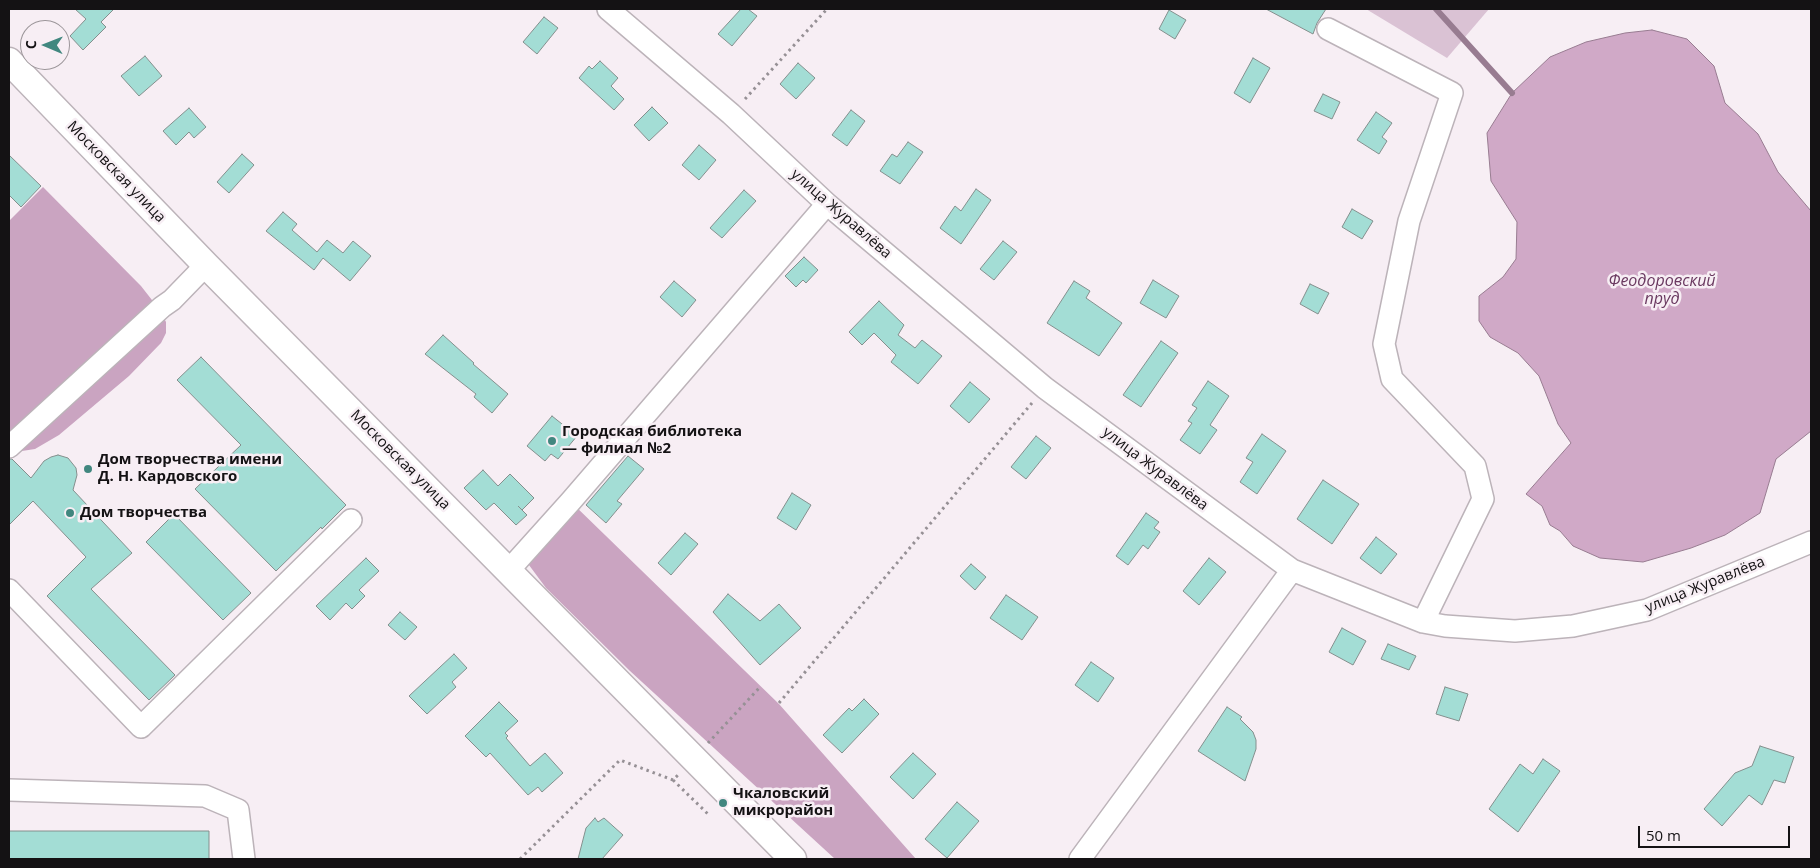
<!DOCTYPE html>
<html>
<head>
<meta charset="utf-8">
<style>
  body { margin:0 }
  #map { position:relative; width:1820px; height:868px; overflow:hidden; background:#f7eef4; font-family:"Open Sans",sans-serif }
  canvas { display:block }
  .frame { position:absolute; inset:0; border:10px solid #141214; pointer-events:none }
  .north { position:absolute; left:20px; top:20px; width:50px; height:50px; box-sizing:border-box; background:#f7eef4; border:1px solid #9c969a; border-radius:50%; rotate:271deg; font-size:14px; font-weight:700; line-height:20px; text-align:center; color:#141214 }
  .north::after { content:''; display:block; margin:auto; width:18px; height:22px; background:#41877f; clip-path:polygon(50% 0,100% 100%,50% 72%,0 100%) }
  .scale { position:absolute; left:1638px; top:826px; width:152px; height:22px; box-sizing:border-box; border:2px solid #141214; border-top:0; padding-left:6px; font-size:15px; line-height:18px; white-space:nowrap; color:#141214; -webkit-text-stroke:4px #f7eef4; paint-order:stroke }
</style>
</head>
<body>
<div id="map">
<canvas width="1820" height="868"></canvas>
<div class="frame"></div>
<div class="north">С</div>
<div class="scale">50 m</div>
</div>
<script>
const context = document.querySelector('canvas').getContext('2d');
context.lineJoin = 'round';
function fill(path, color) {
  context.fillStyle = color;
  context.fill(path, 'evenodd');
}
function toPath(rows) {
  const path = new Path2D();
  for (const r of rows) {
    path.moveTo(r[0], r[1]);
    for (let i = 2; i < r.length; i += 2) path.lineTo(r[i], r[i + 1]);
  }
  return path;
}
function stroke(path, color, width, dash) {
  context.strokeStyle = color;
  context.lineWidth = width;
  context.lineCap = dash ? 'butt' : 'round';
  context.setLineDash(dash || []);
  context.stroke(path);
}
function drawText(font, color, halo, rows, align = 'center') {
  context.font = font + ' "Open Sans",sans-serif';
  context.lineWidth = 5;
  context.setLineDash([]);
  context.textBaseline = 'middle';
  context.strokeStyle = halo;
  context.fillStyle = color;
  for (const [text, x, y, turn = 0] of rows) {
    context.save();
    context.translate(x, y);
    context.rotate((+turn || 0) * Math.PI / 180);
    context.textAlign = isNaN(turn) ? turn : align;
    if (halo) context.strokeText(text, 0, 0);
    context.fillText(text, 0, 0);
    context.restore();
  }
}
fill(toPath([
  [1366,9,1489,9,1447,58]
]), '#dac2d4');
fill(toPath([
  [43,187,141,286,159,309,166,322,166,333,161,343,129,376,59,435,35,449,9,453,9,221],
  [571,502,779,704,916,859,835,859,630,671,546,588,526,561]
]), '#caa4c1');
const water = toPath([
  [1652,30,1687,39,1714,66,1725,103,1758,134,1778,172,1811,211,1811,431,1776,459,1760,513,1725,535,1691,548,1643,562,1600,558,1573,546,1560,531,1550,525,1542,506,1526,494,1571,443,1558,424,1539,376,1518,353,1490,337,1479,321,1479,296,1503,277,1516,259,1517,222,1491,181,1487,133,1512,93,1550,57,1586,42,1625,33,1652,30]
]);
fill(water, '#d0a9c7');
stroke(water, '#987c91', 1);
stroke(toPath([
  [1436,9,1512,93]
]), '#987c91', 6);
const building = toPath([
  [75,9,114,9,101,22,106,27,83,50,70,36,86,19,75,9],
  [741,9,748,9,757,16,732,46,718,34,741,9],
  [1266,9,1326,9,1317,23,1313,34,1266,9],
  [1169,10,1186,20,1175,39,1159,29,1169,10],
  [544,17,558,28,537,54,523,42,544,17],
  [145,56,162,76,139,96,121,76,145,56],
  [1253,58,1270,68,1250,103,1234,93,1253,58],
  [600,61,618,78,611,86,624,99,614,110,579,78,589,66,592,69,600,61],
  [798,63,815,78,796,99,780,84,798,63],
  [1323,94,1340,102,1332,119,1314,111,1323,94],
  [652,107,668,123,649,141,634,125,652,107],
  [189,108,206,127,194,138,189,132,176,145,163,131,189,108],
  [851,110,865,121,847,146,832,135,851,110],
  [1376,112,1392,123,1382,137,1387,141,1379,154,1357,140,1376,112],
  [908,142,923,152,900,184,880,171,892,154,897,157,908,142],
  [699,145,716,160,699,180,682,165,699,145],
  [242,154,254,165,229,193,217,182,242,154],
  [9,155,41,186,21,207,9,195,9,155],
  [976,189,991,200,961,244,940,228,955,206,961,211,976,189],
  [744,190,756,201,722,238,710,228,744,190],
  [1352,209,1373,221,1362,239,1342,227,1352,209],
  [283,212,297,224,292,230,317,252,327,240,343,253,353,241,371,256,350,281,323,258,314,270,266,231,283,212],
  [1003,241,1017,252,994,280,980,269,1003,241],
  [804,257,818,270,806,283,803,280,796,287,785,276,804,257],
  [1153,280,1179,296,1166,318,1140,303,1153,280],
  [674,281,696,300,682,317,660,297,674,281],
  [1074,281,1090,291,1086,298,1122,323,1099,356,1047,323,1074,281],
  [1310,284,1329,293,1318,314,1300,304,1310,284],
  [879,301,904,325,898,335,915,348,922,340,942,356,918,384,891,362,896,355,874,333,862,345,849,332,879,301],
  [443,335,474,363,473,364,508,394,492,413,474,397,476,394,425,354,443,335],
  [1161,341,1178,353,1141,407,1123,395,1161,341],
  [201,357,346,505,322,529,321,527,276,571,195,489,241,445,177,380,201,357],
  [1208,381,1229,396,1210,425,1217,430,1200,454,1180,440,1192,423,1188,421,1197,408,1192,405,1208,381],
  [970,382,990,399,969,423,950,406,970,382],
  [552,416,577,436,558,459,551,454,545,461,527,446,552,416],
  [1262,434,1286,451,1257,494,1240,482,1253,462,1246,458,1262,434],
  [1036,436,1051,448,1026,479,1011,467,1036,436],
  [58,455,68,458,76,468,77,475,73,490,132,553,91,589,175,675,149,700,47,596,86,557,33,501,9,525,9,459,12,459,31,478,44,461,51,457,58,455],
  [628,456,644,469,617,501,622,504,606,523,586,505,628,456],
  [483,470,498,486,510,474,534,498,522,510,518,506,527,515,516,525,494,503,486,510,464,488,483,470],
  [1323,480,1359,504,1332,544,1297,519,1323,480],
  [792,493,811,505,796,530,777,518,792,493],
  [1146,513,1159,522,1154,528,1160,532,1148,549,1143,545,1128,565,1116,556,1146,513],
  [174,514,251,593,223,620,146,542,174,514],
  [685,533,698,544,671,575,658,563,685,533],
  [1376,537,1397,554,1381,574,1360,558,1376,537],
  [366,558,379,571,359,590,365,596,352,609,346,603,330,620,316,606,366,558],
  [1209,558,1226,572,1199,605,1183,591,1209,558],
  [971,564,986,577,975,590,960,576,971,564],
  [728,594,760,621,779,604,801,628,760,665,713,612,728,594],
  [1006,595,1038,617,1022,640,990,618,1006,595],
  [400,612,417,627,405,640,388,625,400,612],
  [1342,628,1366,641,1353,665,1329,652,1342,628],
  [1388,644,1416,656,1409,670,1381,659,1388,644],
  [454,654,467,668,452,682,456,687,427,714,409,696,454,654],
  [1091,662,1114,678,1098,702,1075,685,1091,662],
  [1445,687,1468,694,1459,721,1436,714,1445,687],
  [864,699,879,714,842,753,823,735,849,708,852,711,864,699],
  [499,702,518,721,505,733,508,736,506,738,530,766,545,753,563,773,542,792,538,787,528,795,490,753,486,757,465,736,499,702],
  [1227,707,1242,717,1240,719,1253,732,1256,740,1256,749,1245,781,1198,751,1227,707],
  [1760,746,1794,757,1785,783,1774,780,1762,805,1749,795,1722,826,1704,809,1735,773,1752,766,1760,746],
  [913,753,936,774,913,799,890,777,913,753],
  [1543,759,1560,771,1518,832,1489,809,1520,764,1533,774,1543,759],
  [957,802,979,821,947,858,925,839,957,802],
  [595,818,598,822,604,818,623,835,602,859,578,859,586,828,595,818],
  [9,831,209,831,209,859,9,859,9,831]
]);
fill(building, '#a3ddd5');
stroke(building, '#848f8d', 1);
const minor = toPath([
  [608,9,731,114,827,204,1045,388,1292,570,1423,622,1445,626,1515,631,1573,626,1647,610,1811,542],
  [1328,29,1452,93,1409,221,1384,344,1392,379,1475,466,1483,499,1423,622],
  [9,447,162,307,172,300,206,265],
  [509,570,571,501,827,204],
  [9,590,141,727,351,520],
  [9,790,205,796,238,810,244,859],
  [1080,859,1292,570]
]);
const major = toPath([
  [9,61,206,265,793,859]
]);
stroke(minor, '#bcb3b9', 24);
stroke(major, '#bcb3b9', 29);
stroke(toPath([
  [745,99,827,9],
  [779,703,1032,403],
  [708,743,761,686],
  [673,780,710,816],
  [520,859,620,760,673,780,678,775]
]), '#969095', 3, [2.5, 4]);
stroke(minor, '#fff', 21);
stroke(major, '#fff', 26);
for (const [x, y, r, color] of [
  [552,441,5,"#41877f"],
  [88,469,5,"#41877f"],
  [70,513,5,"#41877f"],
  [723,803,5,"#41877f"]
]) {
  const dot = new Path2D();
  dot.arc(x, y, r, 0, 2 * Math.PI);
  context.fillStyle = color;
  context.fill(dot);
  stroke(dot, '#f7eef4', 2);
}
drawText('15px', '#141214', '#f7eef4', [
  ["Московская улица",116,172,46],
  ["улица Журавлёва",841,214,41],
  ["Московская улица",400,460,45],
  ["улица Журавлёва",1155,469,37],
  ["улица Журавлёва",1705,585,-22]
]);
drawText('bold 15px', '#141214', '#f7eef4', [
  ["Городская библиотека",562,432],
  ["— филиал №2",562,449],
  ["Дом творчества имени",98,460],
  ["Д. Н. Кардовского",98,477],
  ["Дом творчества",80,513],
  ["Чкаловский",733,794],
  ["микрорайон",733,811]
], 'left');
drawText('italic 16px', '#6a3960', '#f7eef4', [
  ["Феодоровский",1662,281],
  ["пруд",1662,299]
]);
</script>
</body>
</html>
